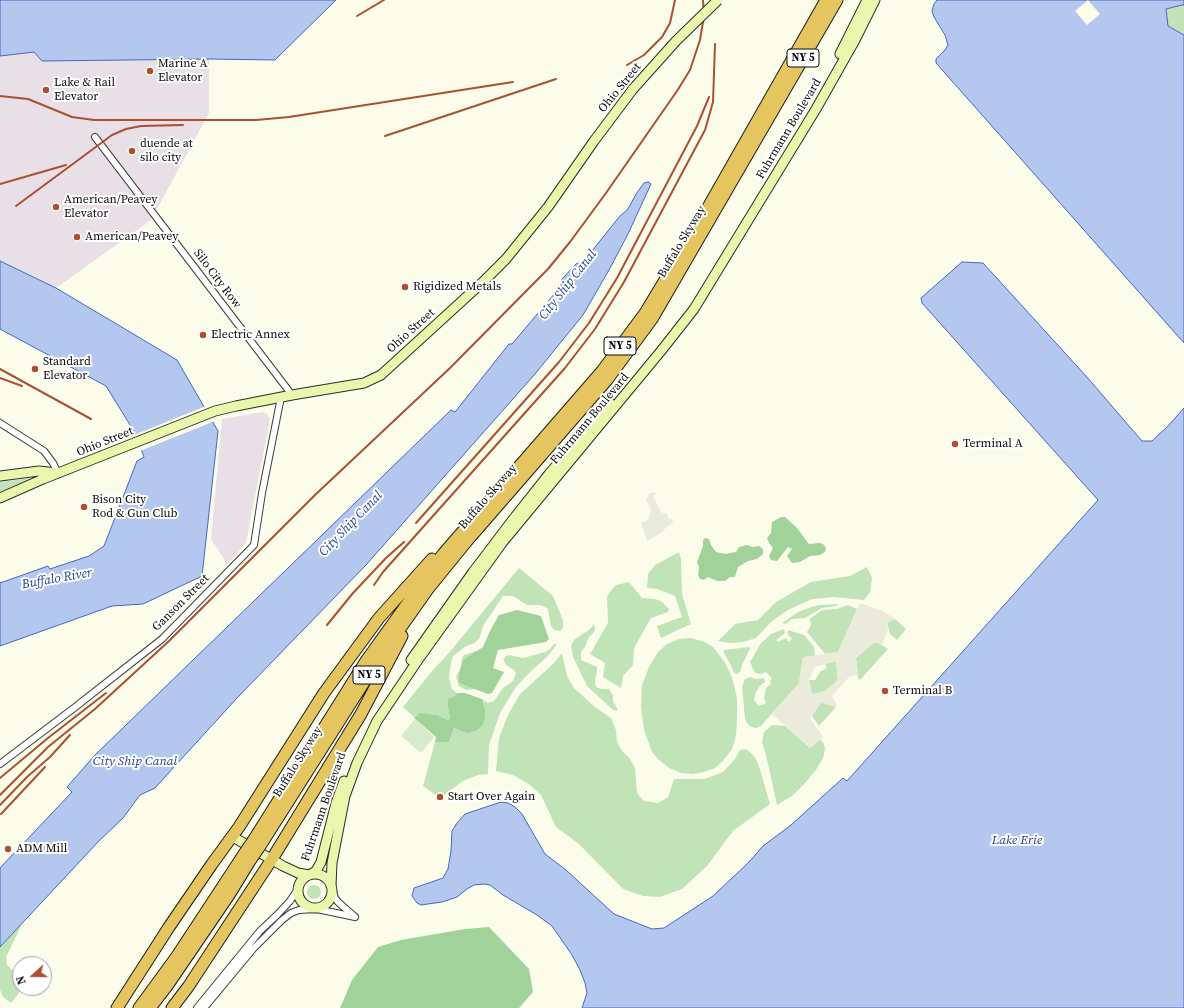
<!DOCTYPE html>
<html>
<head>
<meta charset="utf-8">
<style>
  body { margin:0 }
  #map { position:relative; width:1184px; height:1008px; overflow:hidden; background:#fbfdea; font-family:"Source Serif 4",serif }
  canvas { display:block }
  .north { position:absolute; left:12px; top:956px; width:40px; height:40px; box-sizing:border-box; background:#fff; border:1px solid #9d9d9d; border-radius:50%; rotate:249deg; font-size:11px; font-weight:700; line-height:16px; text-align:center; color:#0a0a0a }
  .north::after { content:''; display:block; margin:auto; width:14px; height:18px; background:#ab5031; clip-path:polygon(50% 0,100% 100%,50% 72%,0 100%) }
</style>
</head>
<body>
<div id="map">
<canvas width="1184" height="1008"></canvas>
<div class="north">N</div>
</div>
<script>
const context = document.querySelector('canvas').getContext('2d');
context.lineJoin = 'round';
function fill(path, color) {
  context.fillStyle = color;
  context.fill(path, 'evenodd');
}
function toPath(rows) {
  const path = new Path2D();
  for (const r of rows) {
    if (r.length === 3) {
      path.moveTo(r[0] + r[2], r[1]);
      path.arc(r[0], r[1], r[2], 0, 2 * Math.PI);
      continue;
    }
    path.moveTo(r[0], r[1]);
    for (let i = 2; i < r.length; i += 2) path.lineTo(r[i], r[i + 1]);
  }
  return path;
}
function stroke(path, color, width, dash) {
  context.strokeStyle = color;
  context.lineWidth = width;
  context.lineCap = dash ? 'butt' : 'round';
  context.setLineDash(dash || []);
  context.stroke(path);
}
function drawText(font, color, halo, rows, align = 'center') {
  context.font = font + ' "Source Serif 4",serif';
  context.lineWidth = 4;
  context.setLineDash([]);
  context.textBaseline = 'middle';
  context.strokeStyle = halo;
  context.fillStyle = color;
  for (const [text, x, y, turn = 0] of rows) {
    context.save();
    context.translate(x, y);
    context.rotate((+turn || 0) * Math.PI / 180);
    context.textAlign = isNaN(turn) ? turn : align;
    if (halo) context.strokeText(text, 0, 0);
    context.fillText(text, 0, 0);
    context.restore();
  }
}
fill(toPath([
  [34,52,43,61,209,59,209,113,151,220,56,288,0,261,0,56],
  [262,412,267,413,270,420,246,543,226,566,224,559,211,539,222,419]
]), '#e9dfe7');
fill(toPath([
  [1182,4,1184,5,1184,35,1168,26,1166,9],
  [31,478,0,492,0,482],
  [679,552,681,559,682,594,691,624,661,638,657,626,682,617,675,596,657,589,647,588,648,574,655,565],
  [867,567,872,578,870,592,864,600,833,597,812,599,788,610,772,621,756,638,743,642,730,643,718,641,735,624,758,620,776,602,811,582,850,576],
  [519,568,553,596,563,620,563,627,561,631,554,630,551,626,548,609,545,607,540,605,527,605,513,596,503,596,483,626,480,637,475,643,466,646,453,656,451,662,449,678,452,689,457,693,448,708,450,718,447,720,437,715,427,714,416,716,415,718,403,707,433,670,448,654],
  [629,582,642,598,655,599,661,601,669,609,668,612,651,618,634,648,633,665,623,676,621,688,603,677,605,663,590,654,608,623,607,597,609,593,616,585],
  [839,604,836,606,822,608,805,618,792,619,786,624,782,623,798,612,811,607,820,605],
  [848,605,857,609,838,652,825,654,807,632,811,625,810,619,822,610,837,609],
  [895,619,906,629,897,640,890,634,887,623],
  [594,624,595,629,594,632,589,637,585,647,581,652,581,660,597,667,597,671,595,681,596,687,602,689,609,689,613,696,613,702,617,708,617,711,613,710,587,686,573,657,571,645,575,639,589,630],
  [784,629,785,633,776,640,778,642,786,638,788,642,792,639,787,633,788,630,804,635,814,647,815,656,803,657,799,683,761,726,756,728,749,726,745,719,742,687,745,679,750,677,756,679,764,678,765,682,760,686,756,692,754,700,759,706,765,704,766,702,764,698,766,688,771,684,770,681,772,678,766,672,761,674,755,673,750,662,761,643,771,634],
  [691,638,705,642,713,647,724,661,732,677,737,698,737,718,736,736,732,749,723,761,715,768,704,772,693,774,681,773,669,768,659,760,652,752,644,730,641,707,642,685,649,667,658,652,667,644,679,639],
  [875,642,882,645,888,649,860,680,858,678,856,658],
  [554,644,557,644,548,656,529,673,516,687,500,713,489,745,488,774,478,775,463,781,440,798,423,786,435,742,449,742,454,728,459,730,477,730,483,725,485,718,484,703,482,699,488,703,494,701,503,688,513,681,516,673,514,670,506,665,503,659,506,656,510,655,522,658,527,657,545,652,550,649],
  [749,647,750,649,742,665,740,672,737,674,734,673,731,665,724,653,724,650],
  [479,650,463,660,459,683,476,689,466,690,459,686,456,677,461,667,462,658,464,655],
  [562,653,567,676,574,688,595,707,611,718,616,730,617,742,622,751,630,759,635,768,637,793,644,801,658,803,668,797,674,779,704,779,723,772,735,759,740,750,746,749,753,755,758,763,770,804,733,831,707,866,682,889,660,897,643,896,623,889,579,844,556,827,541,795,530,785,513,775,496,771,499,738,508,715,520,694,553,664],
  [836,661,838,680,825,692,812,694,809,680,815,680,821,671,827,668,825,664],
  [821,702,836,707,819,726,812,716],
  [772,725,785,726,810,748,820,739,824,744,825,749,823,758,816,770,806,782,792,796,777,805,766,755,762,742,764,732],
  [314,892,7],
  [22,924,6,957,7,965,20,977,20,988,23,988,11,1003,3,997,0,990,0,947]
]), '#c1e3b8');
fill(toPath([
  [781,517,785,517,797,528,809,544,820,543,823,544,826,548,825,552,820,555,810,556,800,562,792,563,787,556,792,549,788,547,777,561,771,560,769,556,773,548,769,543,767,538,771,533,772,522],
  [705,538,709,539,711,545,716,552,725,554,736,552,739,547,747,545,752,547,759,546,763,549,763,554,757,559,748,561,738,567,735,577,730,577,725,581,717,581,708,577,704,580,700,579,698,575,699,567,697,562,703,546,703,540],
  [517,610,541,616,549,639,546,642,498,650,493,668,504,672,492,693,488,694,459,683,459,673,463,660,483,647,490,631,499,615],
  [457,693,465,693,482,699,485,709,485,718,483,725,477,730,467,733,454,728,449,742,435,742,436,737,414,718,420,713,437,715,448,720,450,718,448,708,448,699,454,697],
  [489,927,529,969,533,992,519,1008,340,1008,352,980,378,947,401,940,465,929]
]), '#a1d299');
fill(toPath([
  [415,719,434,737,421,753,401,736]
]), '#d5ebc9');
fill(toPath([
  [653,492,656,494,653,496,662,513,666,513,669,519,672,518,673,522,659,534,647,541,641,523,646,521,650,516,651,510,646,499,650,493],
  [860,603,883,611,895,619,887,623,888,630,882,645,875,642,856,658,858,674,849,677,832,696,837,705,836,707,821,703,810,718,823,737,810,748,772,714,799,683,803,657,838,652],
  [836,661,838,680,825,691,812,694,809,680,815,667]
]), '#eaebdb');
const water = toPath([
  [0,0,336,0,275,60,209,59,42,61,34,52,0,56,0,0],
  [937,0,1184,0,1184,5,1182,5,1166,9,1168,26,1184,35,1184,343,936,63,936,59,945,50,948,45,945,35,934,17,932,11,934,4,937,0],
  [648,182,651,184,628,234,609,270,583,315,535,374,366,565,237,698,155,788,140,795,123,818,98,842,0,947,0,868,72,792,67,787,95,755,451,410,455,412,509,344,512,344,561,286,562,279,576,264,583,262,620,216,628,209,636,194,644,183,648,182],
  [0,261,56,288,177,360,218,431,202,576,143,604,112,606,0,646,0,583,48,566,50,569,89,556,104,546,137,461,144,457,135,433,106,386,0,329,0,261],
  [962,262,983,263,1086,376,1142,441,1152,441,1168,426,1184,408,1184,1008,582,1008,587,993,585,983,580,970,572,955,552,926,537,915,503,895,490,885,484,884,474,885,467,889,457,897,442,902,421,905,417,903,412,896,414,888,443,878,448,869,451,851,452,831,457,823,465,814,501,802,508,803,515,807,522,814,545,854,566,870,614,914,652,929,664,928,713,896,749,862,763,846,791,825,843,778,847,781,1098,500,922,303,921,298,962,262]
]);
fill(water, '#b4c7ef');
stroke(water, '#4268bf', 1);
fill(toPath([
  [1088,0,1100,14,1087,25,1075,11],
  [206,406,215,421,140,451,134,435]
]), '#fbfdea');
const street = toPath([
  [95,137,292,395],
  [0,423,44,451,53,463,58,473],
  [0,764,74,708,162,639,254,545,262,493,281,397],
  [332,888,335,898,338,902,355,917],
  [317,909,355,917],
  [197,1008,260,931,277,915,290,901,298,889],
  [204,1008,253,949,282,920,291,913,299,910,315,909]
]);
const secondary = toPath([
  [840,54,867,0],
  [0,476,39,471,57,473],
  [0,498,43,479,215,411,236,406,292,395,364,383,381,375,485,280,506,259,548,207,594,141,633,89],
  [411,660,473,572,511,522,549,474,610,403],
  [233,837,283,866,298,873,309,875],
  [315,891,17],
  [311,874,316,871,321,862,336,803,344,781],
  [331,886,332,863,345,796,357,763,377,721,420,657,502,543,661,351,694,309,816,109,855,40,875,0]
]);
const highway = toPath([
  [253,841,366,661,443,554,602,371,645,313,694,232,826,0],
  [260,846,380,657,428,589,467,541,607,380,652,319,837,0],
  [117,1008,169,927,212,864,239,827,324,693,379,618,432,559],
  [139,1008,177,956,244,854],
  [150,1008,167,986,229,895,251,859],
  [172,1008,188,987,272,859,361,714,402,636]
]);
stroke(street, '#3d3d3d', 8);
stroke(secondary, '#2c2c2c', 11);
stroke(highway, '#1b1b1b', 13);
stroke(street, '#fff', 6);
stroke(secondary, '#e8f7ab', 9);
stroke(highway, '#e5c560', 11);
stroke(toPath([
  [357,16,384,0],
  [627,65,644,55,662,37,670,23,675,0],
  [0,96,28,99,72,117,94,120,256,120,289,117,513,82],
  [385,136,556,79],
  [0,184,66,165],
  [16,206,112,135,126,129,141,126,183,125],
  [0,369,91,419],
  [0,378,22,386],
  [416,523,559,362,589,323,617,278,697,126,709,97],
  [374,585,383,572,565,368,595,329,624,282,705,130,713,102,715,44],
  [327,625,353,593,386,558,404,542],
  [0,778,48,738,106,693],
  [0,795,48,747,95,709,169,641,315,495,450,368,548,269,570,242,606,193,677,91,690,70,700,40,704,16,703,0],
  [0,805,27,777,50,757,70,735],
  [1,814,45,767]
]), '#ab5031', 2);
const secondaryBridge = toPath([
  [633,89,676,41,718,0]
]);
const highwayBridge = toPath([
  [244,854,253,841],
  [251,859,260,846]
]);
stroke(secondaryBridge, '#2c2c2c', 11, []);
stroke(highwayBridge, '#1b1b1b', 13, []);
stroke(secondaryBridge, '#e8f7ab', 9);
stroke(highwayBridge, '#e5c560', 11);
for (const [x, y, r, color] of [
  [150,71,4,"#ab5031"],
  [46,90,4,"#ab5031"],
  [132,151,4,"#ab5031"],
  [56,207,4,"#ab5031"],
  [77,237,4,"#ab5031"],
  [405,287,4,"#ab5031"],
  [203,335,4,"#ab5031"],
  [35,369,4,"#ab5031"],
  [955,444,4,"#ab5031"],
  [84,507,4,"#ab5031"],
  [885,691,4,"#ab5031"],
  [440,797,4,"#ab5031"],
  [8,849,4,"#ab5031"]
]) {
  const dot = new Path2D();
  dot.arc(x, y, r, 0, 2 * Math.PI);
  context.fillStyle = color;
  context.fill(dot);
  stroke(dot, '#fff', 1.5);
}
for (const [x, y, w] of [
  [803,58,32],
  [620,346,32],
  [369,675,32]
]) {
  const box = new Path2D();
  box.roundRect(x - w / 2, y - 9, w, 18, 3);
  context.fillStyle = '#fff';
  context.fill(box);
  stroke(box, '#0a0a0a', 1);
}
drawText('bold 11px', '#0a0a0a', null, [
  ["NY 5",803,58],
  ["NY 5",620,346],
  ["NY 5",369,675]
]);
drawText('12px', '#0a0a0a', '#fff', [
  ["Marine A",158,64],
  ["Elevator",158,78],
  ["Lake & Rail",54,83],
  ["Elevator",54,97],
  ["duende at",140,144],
  ["silo city",140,158],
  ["American/Peavey",64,200],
  ["Elevator",64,214],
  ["American/Peavey",85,237],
  ["Rigidized Metals",413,287],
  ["Electric Annex",211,335],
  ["Standard",43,362],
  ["Elevator",43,376],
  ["Terminal A",963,444],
  ["Bison City",92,500],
  ["Rod & Gun Club",92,514],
  ["Terminal B",893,691],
  ["Start Over Again",448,797],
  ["ADM Mill",16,849]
], 'left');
drawText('12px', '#0a0a0a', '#fff', [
  ["Ohio Street",620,88,-51],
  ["Fuhrmann Boulevard",789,129,-59],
  ["Buffalo Skyway",682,242,-59],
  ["Silo City Row",217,279,53],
  ["Ohio Street",411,331,-42],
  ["Fuhrmann Boulevard",590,419,-50],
  ["Ohio Street",105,442,-22],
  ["Buffalo Skyway",488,497,-49],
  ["Ganson Street",181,603,-45],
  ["Buffalo Skyway",298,762,-58],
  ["Fuhrmann Boulevard",324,807,-71]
]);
drawText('italic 13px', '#223e8e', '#fff', [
  ["City Ship Canal",568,285,-52],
  ["City Ship Canal",351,524,-46],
  ["Buffalo River",57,579,-10],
  ["City Ship Canal",135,762],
  ["Lake Erie",1017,841]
]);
</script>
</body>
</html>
